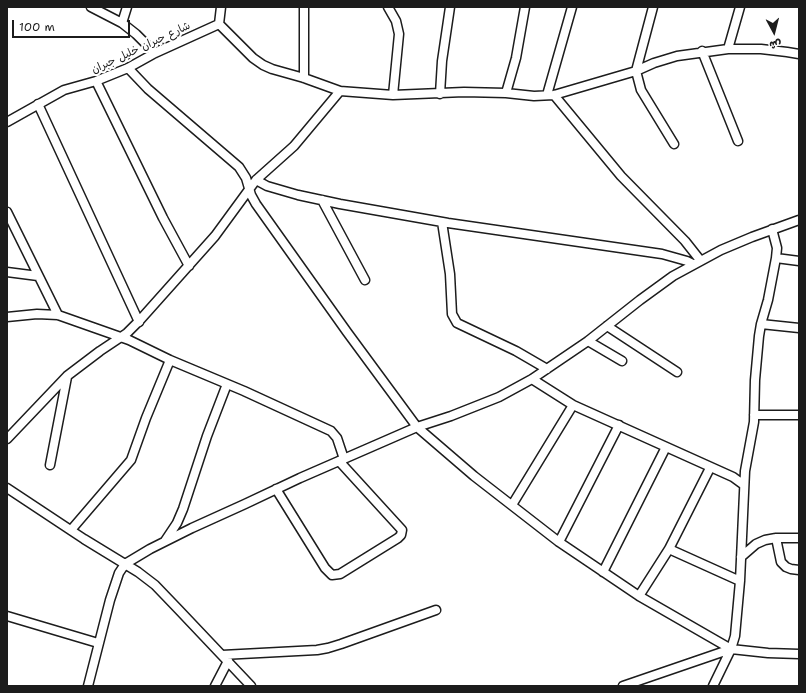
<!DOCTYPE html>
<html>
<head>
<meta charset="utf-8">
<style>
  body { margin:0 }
  #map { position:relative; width:806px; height:693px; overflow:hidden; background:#fff; font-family:"Shantell Sans","Playpen Sans Arabic",sans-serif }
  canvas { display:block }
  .frame { position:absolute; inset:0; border:8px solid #1c1c1c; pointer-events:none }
  .north { position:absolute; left:754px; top:12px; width:40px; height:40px; -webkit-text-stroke:3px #fff; paint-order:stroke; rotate:173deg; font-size:11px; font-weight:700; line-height:16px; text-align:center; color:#1c1c1c }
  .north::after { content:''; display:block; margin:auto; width:14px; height:18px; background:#1c1c1c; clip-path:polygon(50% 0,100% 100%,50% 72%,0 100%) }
  .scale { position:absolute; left:12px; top:20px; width:118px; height:18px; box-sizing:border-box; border:2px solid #1c1c1c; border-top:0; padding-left:5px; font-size:12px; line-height:14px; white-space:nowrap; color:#1c1c1c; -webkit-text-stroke:3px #fff; paint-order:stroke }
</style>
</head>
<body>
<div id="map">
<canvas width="806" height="693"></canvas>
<div class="frame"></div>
<div class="north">ش</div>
<div class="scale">100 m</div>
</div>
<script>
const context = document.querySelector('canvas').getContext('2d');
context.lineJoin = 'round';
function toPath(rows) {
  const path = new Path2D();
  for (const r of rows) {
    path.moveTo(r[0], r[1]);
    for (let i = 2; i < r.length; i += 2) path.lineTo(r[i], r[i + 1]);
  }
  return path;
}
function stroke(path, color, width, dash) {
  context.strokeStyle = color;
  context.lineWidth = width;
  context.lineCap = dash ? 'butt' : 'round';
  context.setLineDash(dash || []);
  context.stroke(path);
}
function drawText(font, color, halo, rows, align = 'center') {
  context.font = font + ' "Shantell Sans","Playpen Sans Arabic",sans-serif';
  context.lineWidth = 4;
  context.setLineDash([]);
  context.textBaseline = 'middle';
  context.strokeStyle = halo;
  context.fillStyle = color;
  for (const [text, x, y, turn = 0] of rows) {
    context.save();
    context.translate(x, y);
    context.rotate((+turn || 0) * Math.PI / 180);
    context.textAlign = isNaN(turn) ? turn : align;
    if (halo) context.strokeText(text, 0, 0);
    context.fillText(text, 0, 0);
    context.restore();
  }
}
const minor = toPath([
  [91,7,122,23,136,34,155,53],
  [304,7,304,78],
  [388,7,396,21,399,34,393,95],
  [653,7,636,71,641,90,674,144],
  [122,23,127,7],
  [219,24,253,58,263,65,272,69,304,78,340,91,393,95,464,92,506,93,534,96,554,95,636,71,654,63,677,56,728,49,761,49,787,52,799,54],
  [219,24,221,7],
  [728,49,740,7],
  [702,51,738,141],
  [128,68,148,89,239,167,246,178,251,195,256,204,347,332,417,427,474,476,559,542,639,596,731,649,768,653,799,654],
  [96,81,163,218,189,266],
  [506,93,516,58,525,7],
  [440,94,442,61,450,7],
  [547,95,572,7],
  [554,95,621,176,685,241,700,260],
  [38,104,139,322],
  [7,122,64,90,96,81,128,68,155,53,219,24],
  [256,180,267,186,298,195,340,204,448,223,662,254,687,261,693,264],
  [322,200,365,280],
  [7,212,58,315],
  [442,222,450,274,452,314,457,323,516,351,547,369],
  [772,229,777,248,776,258,799,261],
  [7,272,38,276],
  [7,317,37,314,58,315,129,340,170,360,244,391,331,431,337,438,344,459],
  [761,324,799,328],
  [607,326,677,372],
  [588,341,622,361],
  [532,379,573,405,733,477,744,485],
  [754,415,799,415],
  [7,439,67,376,100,351,127,333,140,320,215,236,256,180,294,146,340,91],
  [50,465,67,377],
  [7,488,84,539,138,572,155,585,179,610,251,686],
  [276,489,325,568,332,575,340,574,398,538,401,535,402,530,339,461],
  [512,505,573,405],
  [71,530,131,460,146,418,170,360],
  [776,538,781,562,786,567,791,569,799,570],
  [165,541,177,523,183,509,207,436,227,384],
  [559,542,619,425],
  [669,549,740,581],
  [741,557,756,544,765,540,776,538,799,538],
  [603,572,666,447],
  [639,596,669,549,710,468],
  [7,616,98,643],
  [222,655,317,650,328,648,341,644,436,610],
  [88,686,110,600,119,573,125,564,150,549,192,528,245,504,300,478,417,427,451,416,499,397,532,379,588,341,640,300,673,276,721,250,752,237,799,220],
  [215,686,228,661],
  [623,686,731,649],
  [713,686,731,649,735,636,740,581,745,471,754,422,755,380,759,336,761,324,768,300,776,258]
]);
stroke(minor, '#1c1c1c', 11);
stroke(minor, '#fff', 8);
drawText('11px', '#1c1c1c', '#fff', [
  ["شارع جبران خليل جبران",141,48,-25]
]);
</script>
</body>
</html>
